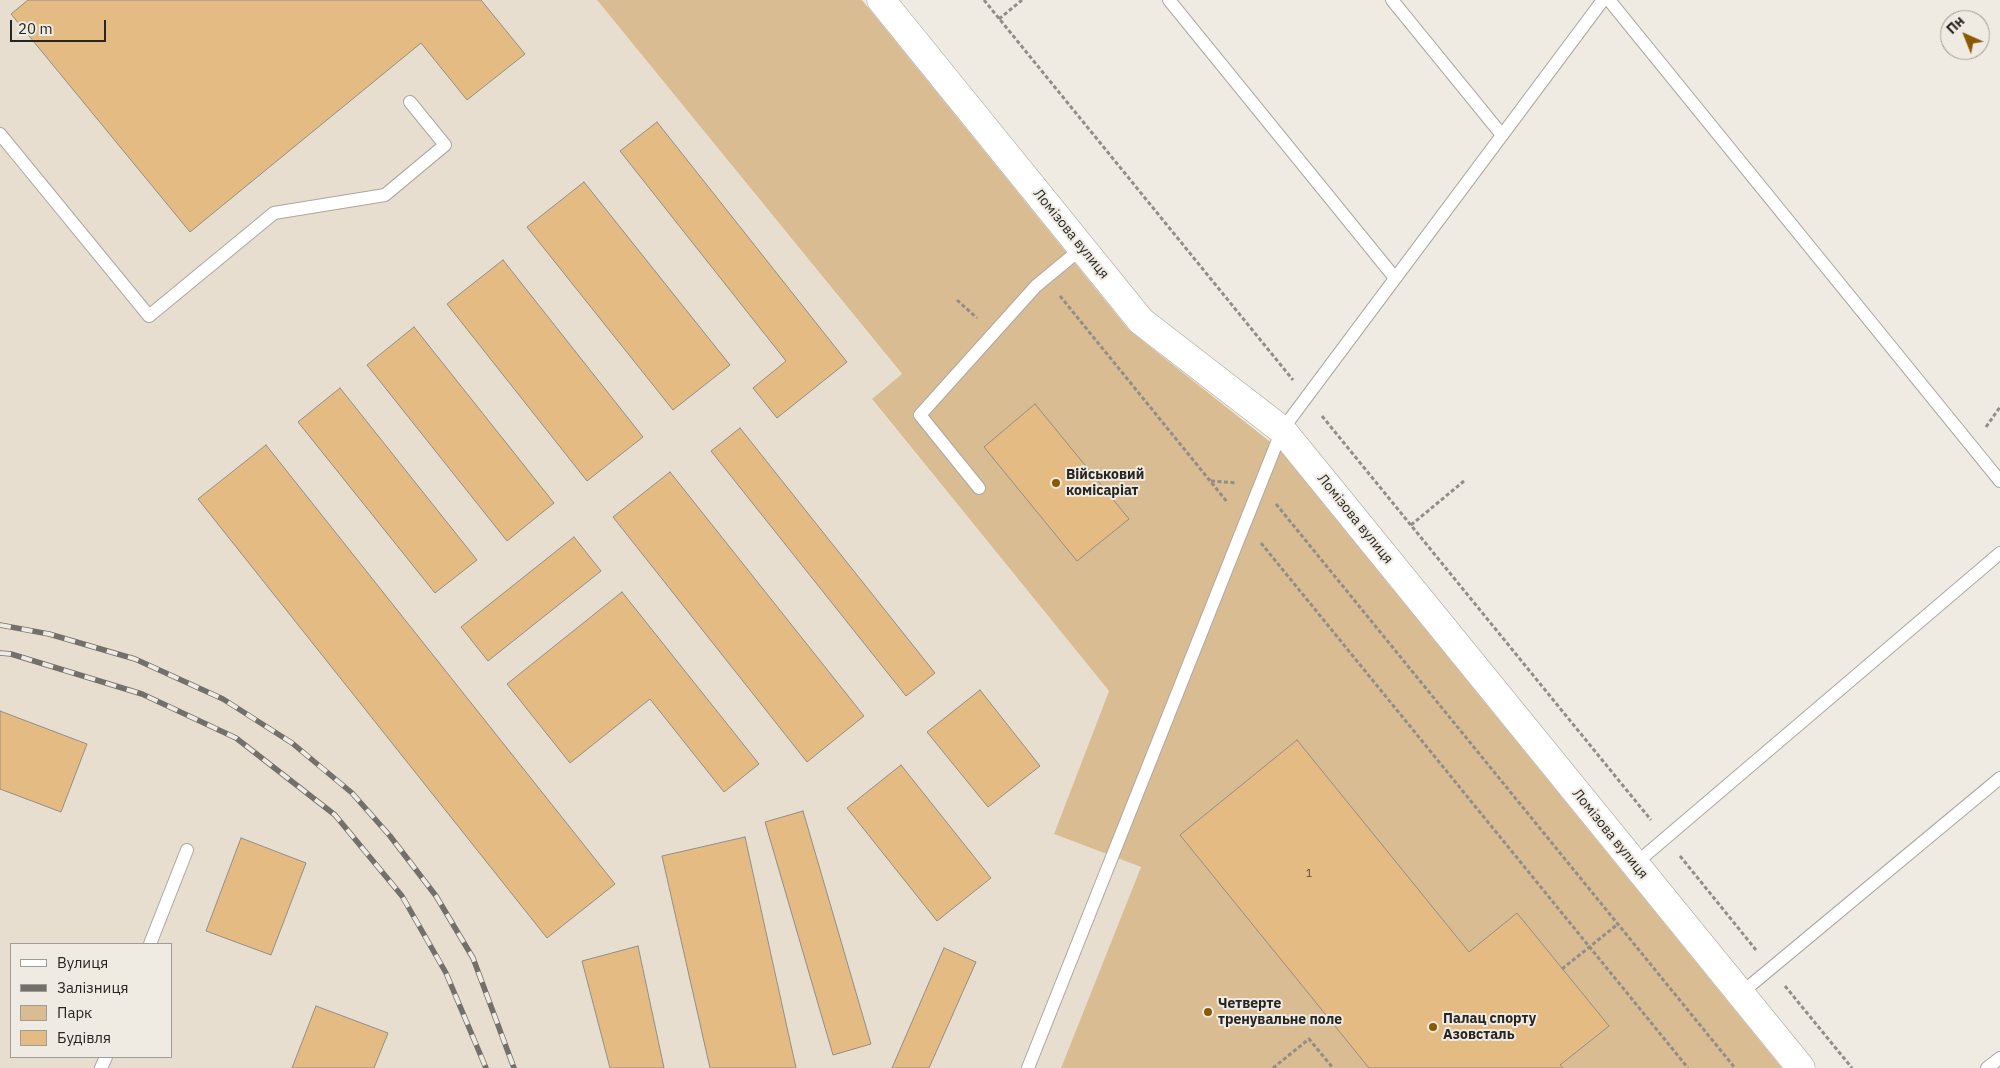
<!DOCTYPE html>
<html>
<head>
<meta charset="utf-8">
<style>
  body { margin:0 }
  #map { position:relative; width:2000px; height:1068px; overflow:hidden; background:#efeae2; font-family:"IBM Plex Sans",sans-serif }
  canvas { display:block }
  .legend { position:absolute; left:10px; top:943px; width:162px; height:115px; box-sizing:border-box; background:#efeae2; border:1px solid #9f9b95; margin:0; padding:6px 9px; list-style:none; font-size:15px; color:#272522 }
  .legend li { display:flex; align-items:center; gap:10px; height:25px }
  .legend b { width:25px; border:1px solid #9f9b95 }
  .north { position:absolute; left:1940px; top:10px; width:50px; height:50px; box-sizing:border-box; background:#efeae2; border:1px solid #9f9b95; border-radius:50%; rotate:316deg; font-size:14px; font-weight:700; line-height:20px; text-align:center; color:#272522 }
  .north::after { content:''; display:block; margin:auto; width:18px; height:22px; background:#895a00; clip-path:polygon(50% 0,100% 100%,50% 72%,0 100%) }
  .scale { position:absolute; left:10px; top:20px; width:96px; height:22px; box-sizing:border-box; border:2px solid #272522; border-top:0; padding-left:6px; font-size:15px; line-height:18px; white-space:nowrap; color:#272522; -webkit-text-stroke:4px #efeae2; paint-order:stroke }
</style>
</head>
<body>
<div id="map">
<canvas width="2000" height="1068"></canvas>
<ul class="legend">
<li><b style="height:6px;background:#fff"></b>Вулиця</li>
<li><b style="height:6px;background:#73706b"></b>Залізниця</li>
<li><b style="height:14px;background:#dabc93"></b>Парк</li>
<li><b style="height:14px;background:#e4bb83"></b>Будівля</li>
</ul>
<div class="north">Пн</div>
<div class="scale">20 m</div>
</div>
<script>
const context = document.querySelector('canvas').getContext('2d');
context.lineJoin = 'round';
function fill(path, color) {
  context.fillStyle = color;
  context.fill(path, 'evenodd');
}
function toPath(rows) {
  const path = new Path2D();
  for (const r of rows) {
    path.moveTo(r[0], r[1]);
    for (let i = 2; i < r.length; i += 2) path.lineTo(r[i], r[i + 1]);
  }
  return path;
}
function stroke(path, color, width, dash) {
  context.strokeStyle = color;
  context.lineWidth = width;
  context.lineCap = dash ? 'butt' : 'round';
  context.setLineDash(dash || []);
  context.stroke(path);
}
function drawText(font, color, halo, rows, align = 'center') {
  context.font = font + ' "IBM Plex Sans",sans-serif';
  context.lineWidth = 4;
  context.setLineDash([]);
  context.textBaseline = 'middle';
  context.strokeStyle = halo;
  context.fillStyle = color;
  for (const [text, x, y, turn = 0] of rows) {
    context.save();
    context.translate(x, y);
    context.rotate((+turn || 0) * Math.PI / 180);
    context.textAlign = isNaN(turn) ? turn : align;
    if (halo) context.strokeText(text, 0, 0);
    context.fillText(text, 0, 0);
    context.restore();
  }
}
fill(toPath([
  [0,0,597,0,902,375,872,400,1109,691,1054,834,1141,867,1061,1068,0,1068],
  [11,944,171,944,171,1057,11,1057]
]), '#e8ded0');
fill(toPath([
  [597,0,862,0,1129,330,1278,448,1782,1068,1061,1068,1141,867,1054,834,1109,691,872,399,902,374]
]), '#dabc93');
const building = toPath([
  [28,0,481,0,525,54,467,100,421,43,190,232,11,14,28,0],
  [657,122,847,362,777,418,753,388,786,361,620,151,657,122],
  [584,182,730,365,673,410,527,227,584,182],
  [503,260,643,437,587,481,447,304,503,260],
  [414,327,554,503,507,541,367,365,414,327],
  [340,388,477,560,435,593,298,422,340,388],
  [1035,404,1129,519,1077,561,984,447,1035,404],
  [740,428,935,673,906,696,711,451,740,428],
  [266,445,615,884,547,938,198,499,266,445],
  [670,472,864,716,807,762,613,517,670,472],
  [574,537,601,571,488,661,461,627,574,537],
  [622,592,759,764,724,792,650,699,570,763,507,684,622,592],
  [980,690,1040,766,988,807,927,732,980,690],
  [0,711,87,744,61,812,0,789,0,711],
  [1297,740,1469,952,1517,913,1609,1026,1560,1065,1563,1068,1369,1068,1180,835,1297,740],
  [901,765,991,878,937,921,847,808,901,765],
  [803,811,871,1044,833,1055,765,822,803,811],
  [745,837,796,1068,710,1068,662,856,745,837],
  [241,838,306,863,271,955,206,931,241,838],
  [638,946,664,1068,610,1068,582,961,638,946],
  [944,948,976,962,929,1068,892,1068,944,948],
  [316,1006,388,1033,374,1068,292,1068,316,1006]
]);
fill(building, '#e4bb83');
stroke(building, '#938e88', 1);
const lane = toPath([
  [1169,0,1395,278],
  [1392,0,1502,135],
  [1609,0,2000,481],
  [0,134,149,316,274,213,385,195,445,145,410,102],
  [979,488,920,415,1036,286,1082,248],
  [1635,864,2000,553],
  [150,944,187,850],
  [1740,994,2000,778],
  [101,1068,106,1057],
  [1028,1068,1282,430,1603,0],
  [1987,1068,2000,1058]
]);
const secondary = toPath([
  [881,0,1141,321,1282,430,1801,1068]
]);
stroke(lane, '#aca7a0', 14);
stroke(secondary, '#aca7a0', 29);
stroke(toPath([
  [984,0,1293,380],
  [999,19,1022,0],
  [1060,296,1228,503],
  [957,300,977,318],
  [1322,416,1651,820],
  [1986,427,2000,407],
  [1211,481,1237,483],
  [1276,504,1735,1068],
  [1411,525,1464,481],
  [1261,543,1688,1068],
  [1680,856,1756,950],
  [1562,969,1618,924],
  [1785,986,1852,1068],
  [1273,1068,1309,1039,1333,1068]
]), '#918d88', 3, [4, 2.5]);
stroke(lane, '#fff', 12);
stroke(secondary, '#fff', 28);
const rail = toPath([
  [0,625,49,634,135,659,223,699,292,743,352,793,390,836,436,896,473,958,514,1068],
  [0,653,11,654,142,694,236,738,335,815,402,896,446,973,486,1068]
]);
stroke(rail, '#73706b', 5.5);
stroke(rail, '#efeae2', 4, [11]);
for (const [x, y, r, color] of [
  [1056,483,5,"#895a00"],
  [1208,1012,5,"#895a00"],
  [1433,1027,5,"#895a00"]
]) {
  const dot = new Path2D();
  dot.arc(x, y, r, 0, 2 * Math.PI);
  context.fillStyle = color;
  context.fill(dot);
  stroke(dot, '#efeae2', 2);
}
drawText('11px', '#564a3a', null, [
  ["1",1309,874]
]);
drawText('14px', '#272522', '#efeae2', [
  ["Ломізова вулиця",1071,234,51],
  ["Ломізова вулиця",1355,519,51],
  ["Ломізова вулиця",1610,834,51]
]);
drawText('bold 14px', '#272522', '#efeae2', [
  ["Військовий",1066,475],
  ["комісаріат",1066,491],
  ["Четверте",1218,1004],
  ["тренувальне поле",1218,1020],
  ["Палац спорту",1443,1019],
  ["Азовсталь",1443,1035]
], 'left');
</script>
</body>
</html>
